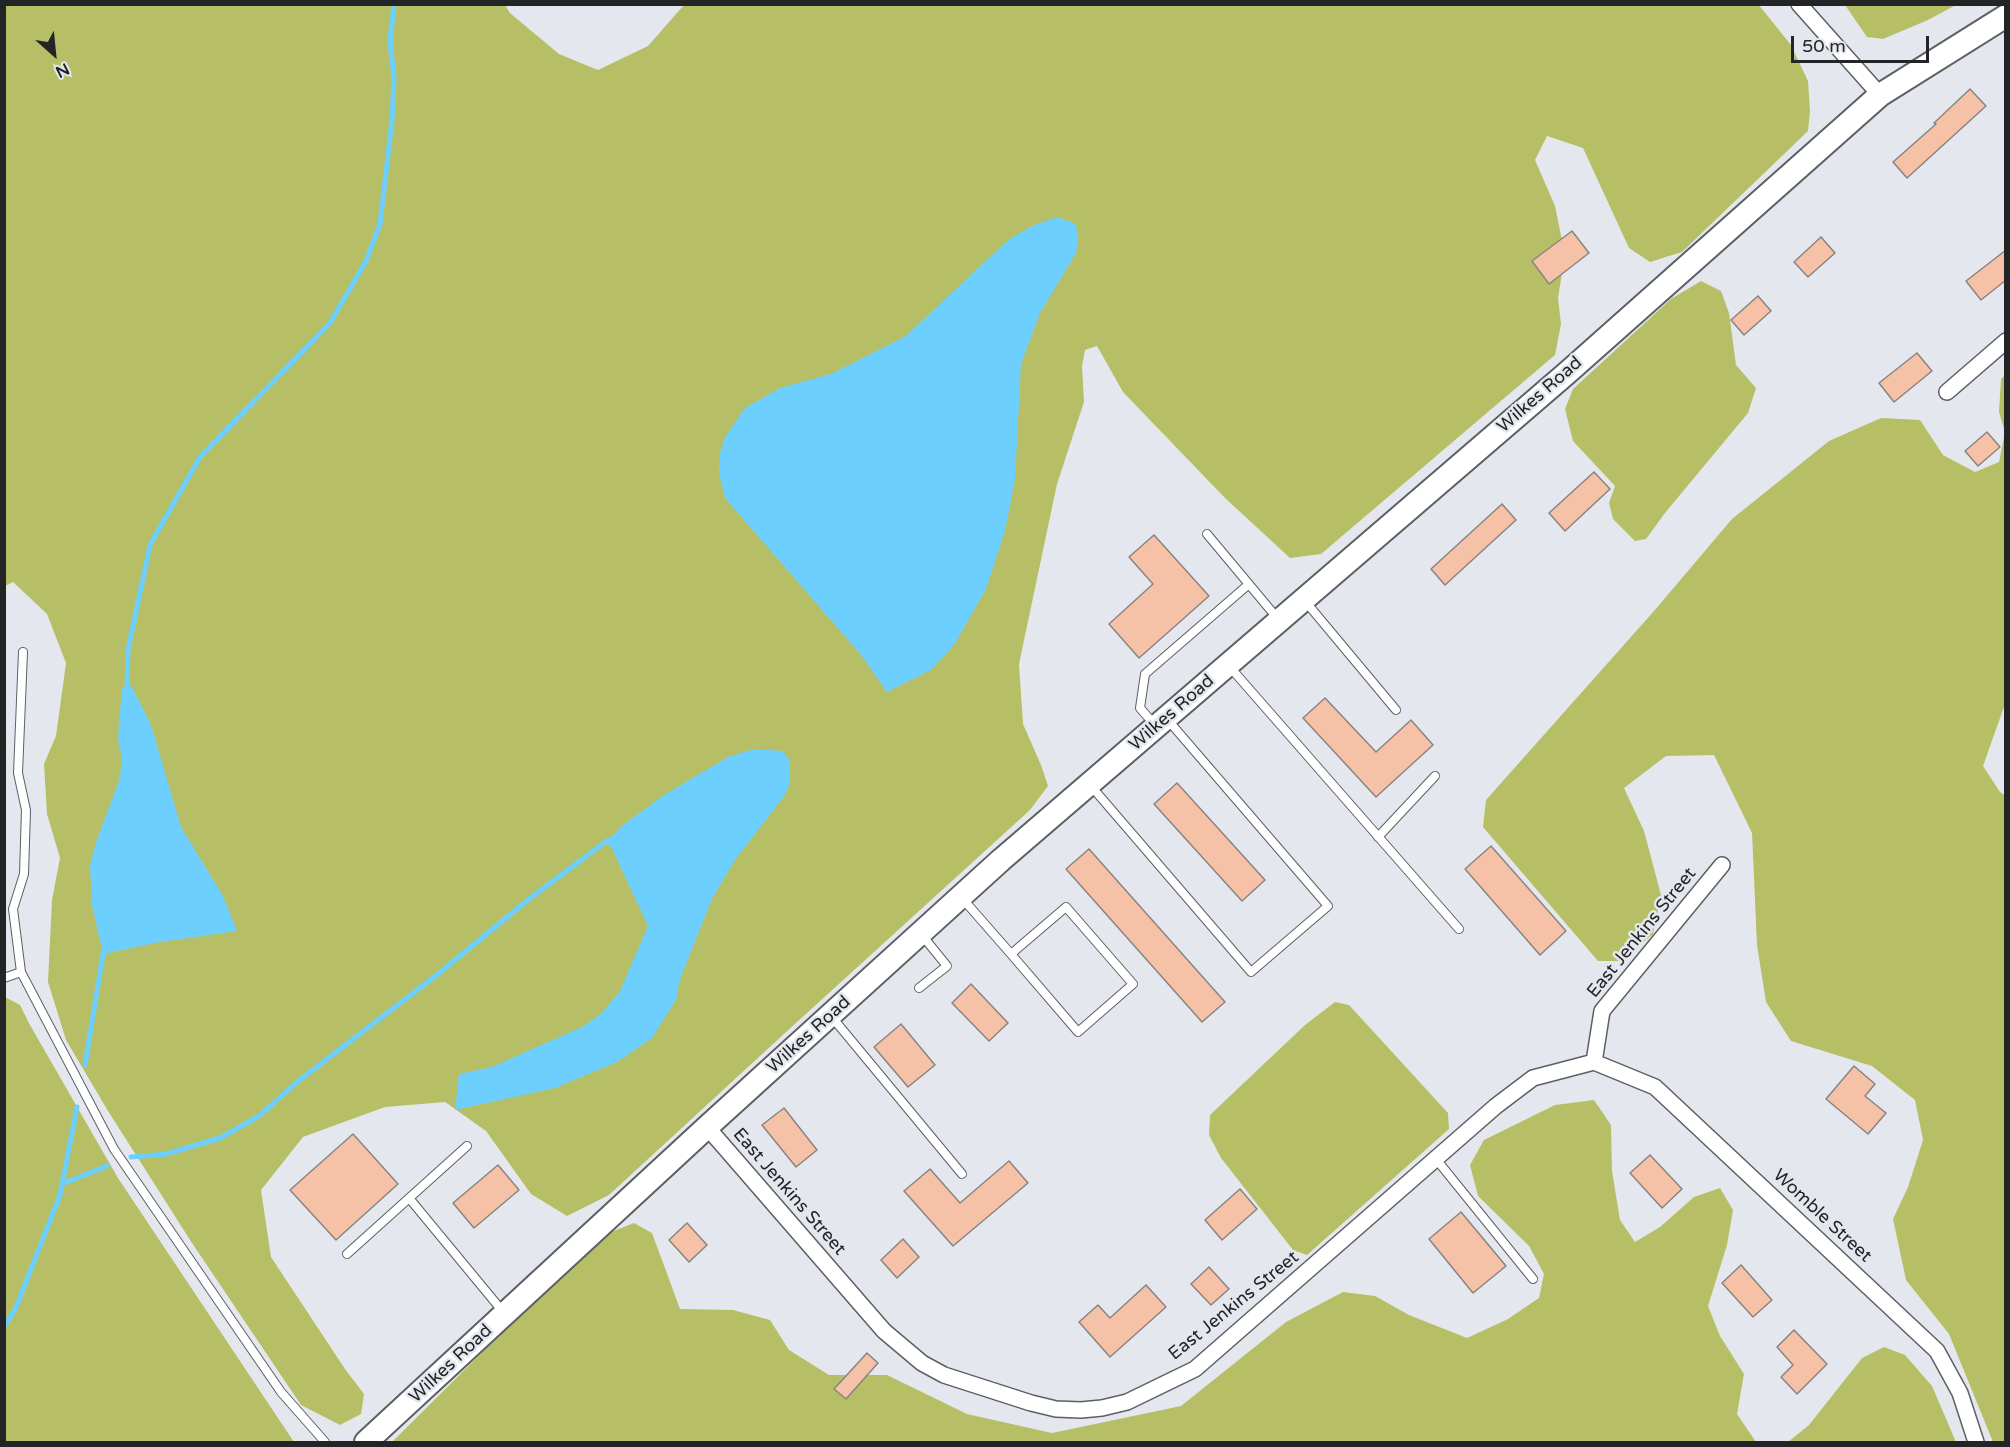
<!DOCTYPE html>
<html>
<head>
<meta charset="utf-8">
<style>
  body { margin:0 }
  #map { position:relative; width:2010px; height:1447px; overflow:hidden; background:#e4e8ee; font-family:"Varela Round",sans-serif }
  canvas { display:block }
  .frame { position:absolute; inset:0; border:6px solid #222426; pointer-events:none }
  .north { position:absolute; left:24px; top:24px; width:60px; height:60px; -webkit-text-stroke:4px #e4e8ee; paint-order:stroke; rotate:153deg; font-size:16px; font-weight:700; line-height:24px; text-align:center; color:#222426 }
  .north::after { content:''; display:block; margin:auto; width:21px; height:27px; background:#222426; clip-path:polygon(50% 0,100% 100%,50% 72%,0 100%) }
  .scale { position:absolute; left:1791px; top:36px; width:138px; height:27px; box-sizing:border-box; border:3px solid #222426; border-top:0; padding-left:8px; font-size:18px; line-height:21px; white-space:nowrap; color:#222426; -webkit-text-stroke:4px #e4e8ee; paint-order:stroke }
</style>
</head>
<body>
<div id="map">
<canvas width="2010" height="1447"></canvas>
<div class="frame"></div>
<div class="north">N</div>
<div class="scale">50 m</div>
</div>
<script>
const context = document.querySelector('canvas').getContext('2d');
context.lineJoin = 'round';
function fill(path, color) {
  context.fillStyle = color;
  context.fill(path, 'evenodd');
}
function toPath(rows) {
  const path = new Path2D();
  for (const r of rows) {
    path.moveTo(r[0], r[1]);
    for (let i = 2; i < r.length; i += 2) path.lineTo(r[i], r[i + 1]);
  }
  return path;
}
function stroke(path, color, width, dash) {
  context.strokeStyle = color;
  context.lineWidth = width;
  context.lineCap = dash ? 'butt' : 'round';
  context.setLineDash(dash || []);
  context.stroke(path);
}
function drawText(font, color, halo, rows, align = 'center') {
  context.font = font + ' "Varela Round",sans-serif';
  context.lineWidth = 5;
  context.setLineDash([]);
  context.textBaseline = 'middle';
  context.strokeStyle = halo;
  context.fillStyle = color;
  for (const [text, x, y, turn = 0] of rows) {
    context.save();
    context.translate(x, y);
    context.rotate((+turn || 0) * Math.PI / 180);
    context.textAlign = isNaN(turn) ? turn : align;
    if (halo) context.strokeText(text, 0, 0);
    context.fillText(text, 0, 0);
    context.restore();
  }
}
fill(toPath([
  [1758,4,1791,45,1808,81,1810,111,1808,131,1682,252,1650,262,1629,248,1583,148,1547,136,1535,160,1555,206,1565,255,1558,298,1561,324,1555,355,1321,554,1290,558,1225,498,1123,392,1097,346,1085,350,1082,366,1084,402,1057,484,1019,664,1023,724,1041,765,1048,786,1030,810,785,1033,609,1195,567,1216,531,1194,486,1131,445,1102,385,1107,303,1137,261,1190,271,1257,345,1369,364,1394,361,1414,340,1425,301,1405,192,1243,108,1111,66,1040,48,982,52,900,60,858,47,814,44,764,56,736,66,663,47,614,13,582,5,586,5,5,505,5,510,13,559,54,598,70,648,46,684,5],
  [1845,5,1956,5,1928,20,1883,39,1867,37],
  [1701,281,1721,291,1729,313,1736,365,1756,388,1748,413,1665,513,1646,539,1635,541,1613,519,1609,503,1615,486,1573,441,1565,409,1573,389,1671,299],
  [2005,375,2005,704,1983,766,2000,792,2006,796,2006,1442,1993,1442,1949,1334,1906,1280,1893,1219,1908,1187,1923,1140,1915,1100,1872,1066,1791,1041,1766,1002,1757,945,1752,833,1714,755,1666,756,1624,788,1644,831,1661,895,1653,934,1621,961,1598,961,1483,827,1486,800,1654,611,1732,519,1829,441,1881,418,1920,420,1943,455,1975,472,1999,462,2005,432,1999,412,2001,379],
  [5,997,20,1005,30,1025,118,1178,294,1442,5,1442],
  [1335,1002,1349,1005,1448,1113,1449,1129,1307,1255,1293,1250,1221,1158,1209,1135,1210,1115,1305,1025],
  [1594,1100,1611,1125,1612,1171,1620,1220,1635,1242,1660,1227,1694,1197,1720,1188,1733,1210,1727,1245,1708,1306,1720,1336,1744,1374,1737,1414,1756,1442,392,1442,598,1237,634,1223,652,1233,680,1309,733,1310,770,1320,789,1350,829,1375,887,1375,967,1414,1052,1433,1181,1406,1286,1322,1343,1292,1375,1296,1409,1315,1467,1338,1508,1319,1539,1298,1544,1274,1529,1246,1478,1196,1470,1165,1484,1140,1555,1105],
  [1884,1347,1905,1355,1932,1386,1956,1442,1788,1442,1809,1425,1862,1358]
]), '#b7bf66');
fill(toPath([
  [1057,217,1076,224,1078,240,1076,253,1040,313,1021,364,1015,479,1005,531,986,589,954,645,931,670,887,692,861,655,725,498,719,472,720,453,725,437,745,408,780,388,831,374,906,336,1008,240,1032,226],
  [127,685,131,685,151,725,181,827,223,896,237,931,160,942,103,954,92,905,90,866,96,842,119,781,122,761,118,738,120,711,122,689],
  [754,749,783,751,790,761,790,782,785,795,735,860,712,899,680,979,676,1000,652,1038,617,1062,555,1088,455,1110,459,1074,492,1067,582,1027,602,1013,620,991,648,926,608,840,623,825,664,795,728,757]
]), '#6dcffe');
stroke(toPath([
  [127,690,128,650,150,545,200,457,330,323,366,261,380,224,392,120,394,79,390,41,394,4],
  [85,1065,103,954,106,949],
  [131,1157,166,1154,220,1138,259,1116,297,1082,438,974,529,899,608,840,611,844],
  [62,1184,107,1166],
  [4,1326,15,1310,60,1195,77,1107]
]), '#6dcffe', 5);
const building = toPath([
  [1970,89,1986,106,1907,178,1893,162,1936,124,1934,123,1970,89],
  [1572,231,1589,253,1549,284,1532,261,1572,231],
  [1821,237,1835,253,1808,277,1794,262,1821,237],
  [2006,250,2006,280,1981,300,1966,281,2006,250],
  [1758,296,1771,311,1744,335,1731,320,1758,296],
  [1917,353,1932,371,1894,402,1879,383,1917,353],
  [1987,432,2000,447,1978,466,1965,451,1987,432],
  [1594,472,1610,489,1565,531,1549,513,1594,472],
  [1502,504,1516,520,1445,585,1431,569,1502,504],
  [1154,535,1209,596,1139,658,1109,624,1153,584,1129,557,1154,535],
  [1325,698,1376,752,1411,720,1433,745,1376,797,1303,718,1325,698],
  [1177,783,1265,880,1242,901,1154,804,1177,783],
  [1491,846,1566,931,1540,955,1465,869,1491,846],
  [1089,849,1225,1002,1202,1022,1066,869,1089,849],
  [971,984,1008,1023,989,1041,952,1003,971,984],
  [901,1024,935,1065,908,1087,874,1047,901,1024],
  [1854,1066,1875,1084,1865,1096,1886,1113,1868,1134,1826,1099,1854,1066],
  [784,1108,817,1150,796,1167,762,1125,784,1108],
  [353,1134,398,1184,336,1240,290,1190,353,1134],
  [1650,1155,1682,1189,1662,1208,1630,1173,1650,1155],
  [1009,1161,1028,1183,953,1246,904,1191,930,1169,960,1203,1009,1161],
  [498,1165,519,1190,474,1228,453,1203,498,1165],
  [1240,1189,1257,1209,1222,1240,1205,1220,1240,1189],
  [1461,1212,1506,1266,1473,1293,1429,1239,1461,1212],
  [687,1223,707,1245,689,1262,669,1240,687,1223],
  [903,1239,919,1257,897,1278,881,1260,903,1239],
  [1741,1265,1772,1300,1753,1317,1722,1283,1741,1265],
  [1209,1267,1229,1289,1211,1305,1191,1284,1209,1267],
  [1146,1285,1166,1307,1110,1357,1079,1322,1098,1305,1110,1318,1146,1285],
  [1794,1330,1827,1364,1797,1394,1781,1377,1793,1365,1777,1347,1794,1330],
  [867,1353,878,1363,846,1399,834,1389,867,1353]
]);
fill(building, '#f5c2a8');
stroke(building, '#8a8380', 1.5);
const lane = toPath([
  [1207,534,1278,619],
  [1305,601,1396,710],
  [23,652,18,773,26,810,24,874,13,909,21,972,114,1149,281,1392,325,1442],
  [1229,666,1459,929],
  [1154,724,1140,708,1145,674,1249,584],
  [1091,786,1251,972,1328,906,1167,719],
  [1378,837,1435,776],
  [962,898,1011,954,1078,1032,1133,984,1066,907,1011,954],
  [4,978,21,972],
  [919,988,947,966,921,934],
  [831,1016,962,1174],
  [1436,1159,1533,1279],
  [409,1198,504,1313],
  [347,1254,467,1146]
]);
const street = toPath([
  [1799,4,1880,95],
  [1947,392,2006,341],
  [1594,1062,1655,1087,1937,1351,1960,1393,1976,1442],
  [707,1127,884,1331,922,1363,944,1375,1031,1403,1056,1409,1081,1410,1102,1408,1127,1402,1195,1369,1496,1106,1533,1078,1594,1062,1602,1011,1722,865]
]);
const secondary = toPath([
  [366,1442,707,1127,1001,860,1567,373,1880,95,2006,16]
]);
stroke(lane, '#5c5f64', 10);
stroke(street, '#5c5f64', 18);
stroke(secondary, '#5c5f64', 26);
stroke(lane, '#fff', 8);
stroke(street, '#fff', 15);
stroke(secondary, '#fff', 22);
drawText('18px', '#222426', '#e4e8ee', [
  ["Wilkes Road",1540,395,-41],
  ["Wilkes Road",1172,713,-41],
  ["East Jenkins Street",1642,933,-51],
  ["Wilkes Road",809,1035,-42],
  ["East Jenkins Street",789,1192,49],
  ["Womble Street",1822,1216,43],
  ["East Jenkins Street",1234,1306,-39],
  ["Wilkes Road",451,1364,-43]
]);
</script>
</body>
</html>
